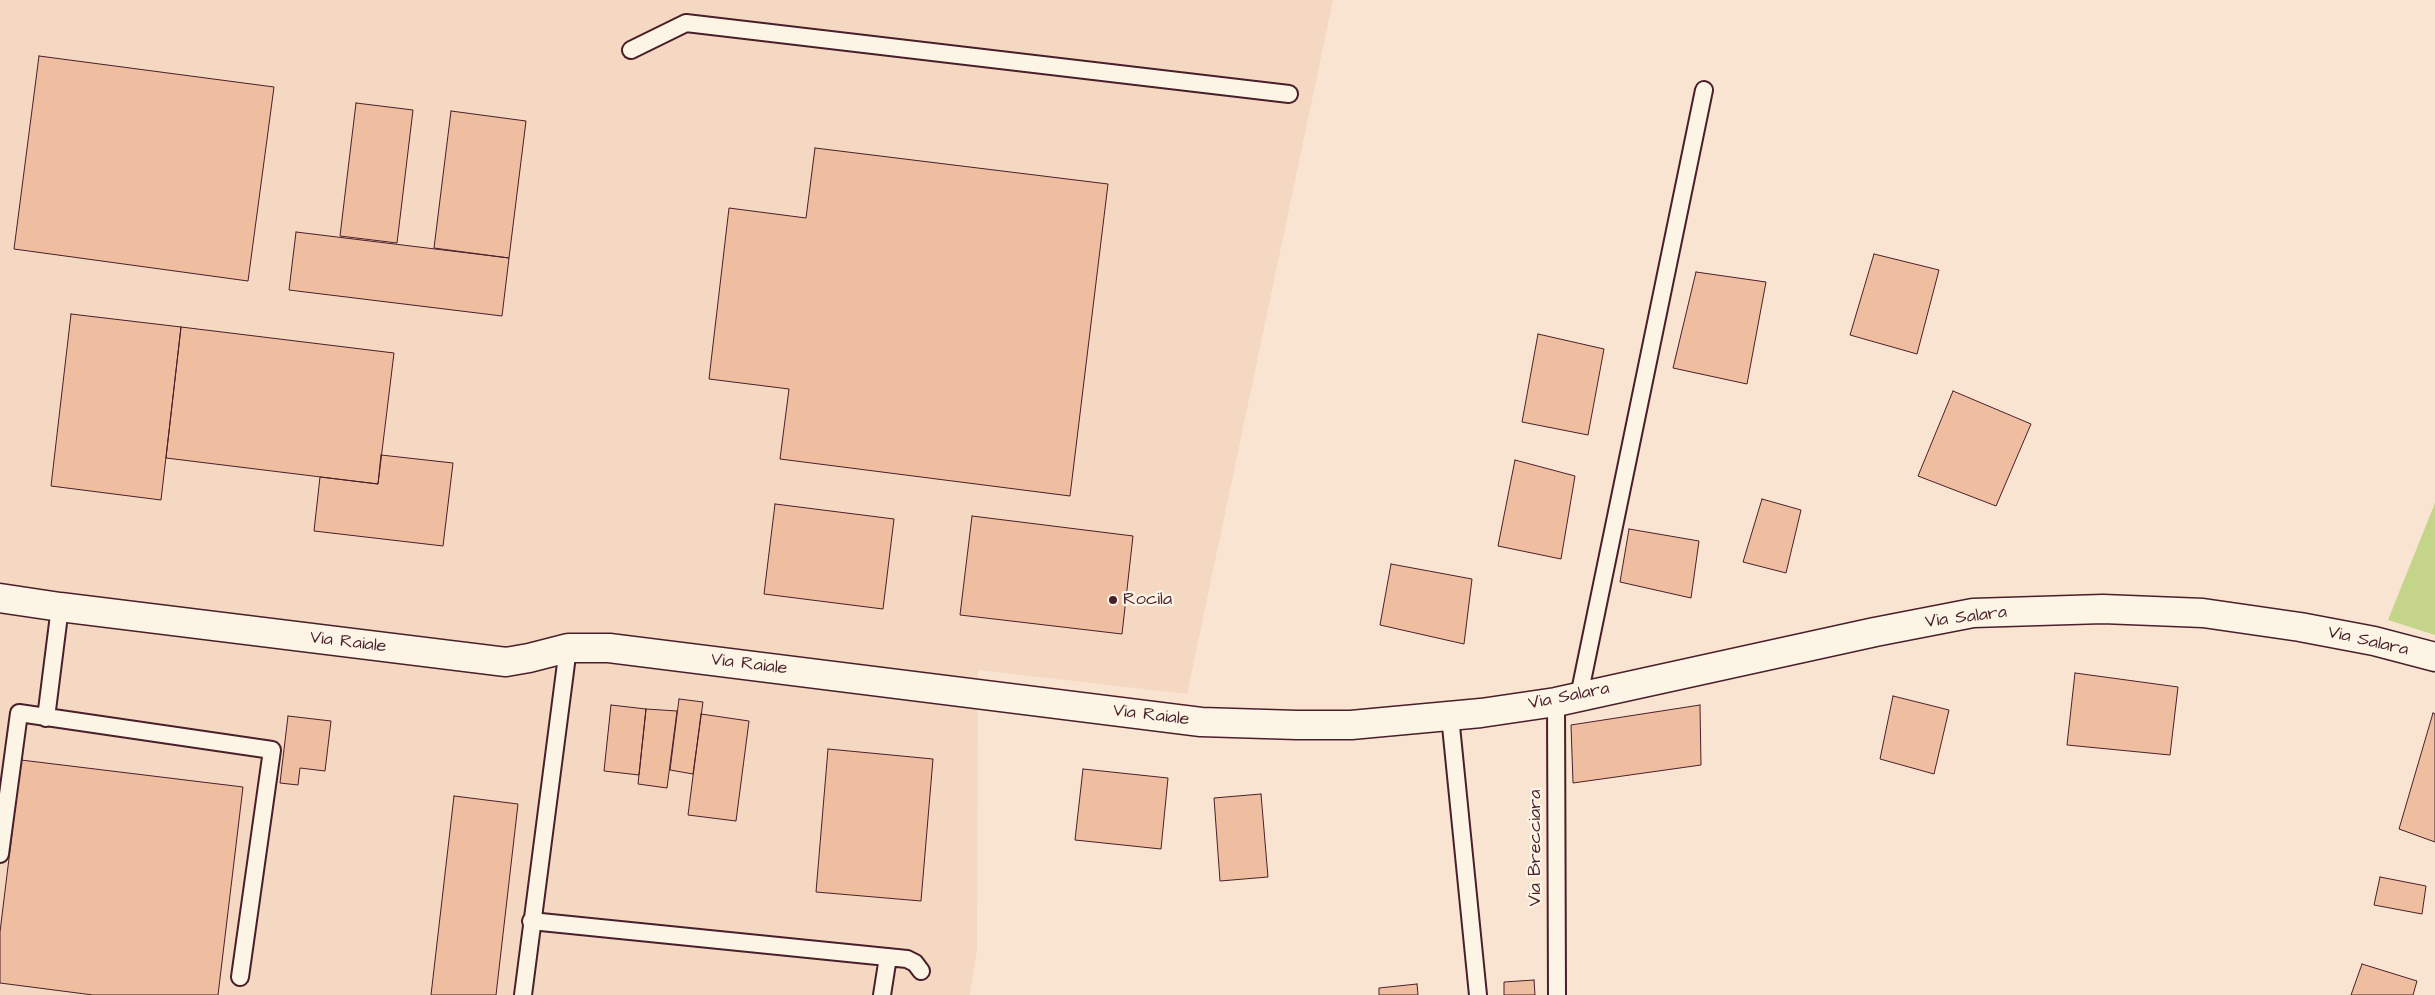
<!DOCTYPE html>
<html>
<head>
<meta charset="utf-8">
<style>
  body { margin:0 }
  canvas { display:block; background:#f8e4d0 }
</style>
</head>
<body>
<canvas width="2435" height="995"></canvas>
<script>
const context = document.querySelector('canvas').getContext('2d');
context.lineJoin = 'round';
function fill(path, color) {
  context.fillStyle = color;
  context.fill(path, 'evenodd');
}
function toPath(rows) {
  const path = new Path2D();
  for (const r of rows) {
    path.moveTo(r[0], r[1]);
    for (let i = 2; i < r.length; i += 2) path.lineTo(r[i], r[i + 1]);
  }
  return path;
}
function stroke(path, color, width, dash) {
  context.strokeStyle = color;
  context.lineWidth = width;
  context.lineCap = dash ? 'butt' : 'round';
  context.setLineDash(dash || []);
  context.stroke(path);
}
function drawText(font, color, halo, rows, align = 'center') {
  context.font = font + ' "Architects Daughter",sans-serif';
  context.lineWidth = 4.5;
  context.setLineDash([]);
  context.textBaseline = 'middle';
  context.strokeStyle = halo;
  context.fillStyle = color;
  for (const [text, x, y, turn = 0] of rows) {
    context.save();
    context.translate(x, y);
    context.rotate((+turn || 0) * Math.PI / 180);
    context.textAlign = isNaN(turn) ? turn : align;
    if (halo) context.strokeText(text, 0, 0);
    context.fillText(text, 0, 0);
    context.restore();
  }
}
fill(toPath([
  [0,0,1333,0,1187,694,978,670,977,949,970,995,0,995]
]), '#f5d8c2');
fill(toPath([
  [2435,503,2435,635,2388,620]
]), '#c4d58a');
const building = toPath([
  [39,56,274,87,248,281,14,249,39,56],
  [356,103,413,110,397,243,340,236,356,103],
  [451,111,526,121,509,258,434,248,451,111],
  [815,148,1108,184,1070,496,780,459,789,389,709,379,729,208,806,218,815,148],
  [296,232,509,258,502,316,289,290,296,232],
  [1874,254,1939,270,1917,354,1850,335,1874,254],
  [1696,272,1766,282,1747,384,1673,368,1696,272],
  [71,314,181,327,161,500,51,486,71,314],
  [181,327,394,353,378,484,166,458,181,327],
  [1538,334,1604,349,1588,435,1522,422,1538,334],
  [1953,391,2031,424,1996,506,1918,476,1953,391],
  [381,455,453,463,443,546,314,531,320,477,378,484,381,455],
  [1515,460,1575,476,1561,559,1498,546,1515,460],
  [1762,499,1801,510,1786,573,1743,562,1762,499],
  [775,504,894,519,883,609,764,594,775,504],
  [972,516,1133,536,1122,634,960,615,972,516],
  [1629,529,1699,541,1691,598,1620,582,1629,529],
  [1391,564,1472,579,1464,644,1380,625,1391,564],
  [2075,673,2178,687,2170,755,2067,745,2075,673],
  [1893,696,1949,710,1934,774,1880,759,1893,696],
  [679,699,703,702,693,774,670,770,679,699],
  [611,705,646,709,639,775,604,771,611,705],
  [1700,705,1701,765,1573,783,1571,725,1700,705],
  [646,709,677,711,667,788,638,784,646,709],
  [2433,713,2435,714,2435,842,2399,829,2433,713],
  [701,714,749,721,736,821,688,815,701,714],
  [288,716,331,721,325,771,300,768,298,785,280,783,288,716],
  [828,749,933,759,921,901,816,892,828,749],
  [21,760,243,787,218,995,93,995,0,983,0,932,21,760],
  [1083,769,1168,778,1161,849,1075,840,1083,769],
  [1261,794,1268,877,1220,881,1214,798,1261,794],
  [454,796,518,804,496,995,431,995,454,796],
  [2380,877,2426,886,2422,914,2374,905,2380,877],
  [2362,964,2417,981,2413,995,2351,995,2362,964],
  [1534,980,1535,995,1504,995,1504,982,1534,980],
  [1417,984,1418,995,1379,995,1379,988,1417,984]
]);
fill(building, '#efbda0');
stroke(building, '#4a1f2b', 1);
const lane = toPath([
  [631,50,686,23,1289,94],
  [1579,696,1704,90],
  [1556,702,1557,995],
  [1450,716,1478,995],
  [46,718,60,607],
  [0,854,19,713,272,750,240,977],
  [531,921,907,959,915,963,921,971],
  [523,995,568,648],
  [882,995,888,957]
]);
const secondary = toPath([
  [0,598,60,607,506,662,529,658,568,648,609,648,1201,722,1297,725,1351,725,1481,713,1556,702,1875,632,1973,613,2103,609,2203,613,2300,627,2374,641,2435,657]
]);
stroke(lane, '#4a1f2b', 20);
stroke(secondary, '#4a1f2b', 31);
stroke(lane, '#fcf5e5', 16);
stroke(secondary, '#fcf5e5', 28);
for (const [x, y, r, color] of [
  [1113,600,5,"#4a1f2b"]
]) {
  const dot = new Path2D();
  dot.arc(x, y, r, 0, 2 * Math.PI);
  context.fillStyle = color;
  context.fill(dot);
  stroke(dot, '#fcf5e5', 2);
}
drawText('18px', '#4a1f2b', '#fcf5e5', [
  ["Rocila",1123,600]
], 'left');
drawText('18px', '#4a1f2b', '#fcf5e5', [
  ["Via Salara",1966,618,-7],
  ["Via Salara",2368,642,13],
  ["Via Raiale",348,643,7],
  ["Via Raiale",749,665,7],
  ["Via Salara",1569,697,-11],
  ["Via Raiale",1151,716,7],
  ["Via Brecciara",1536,848,-90]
]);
</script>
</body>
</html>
